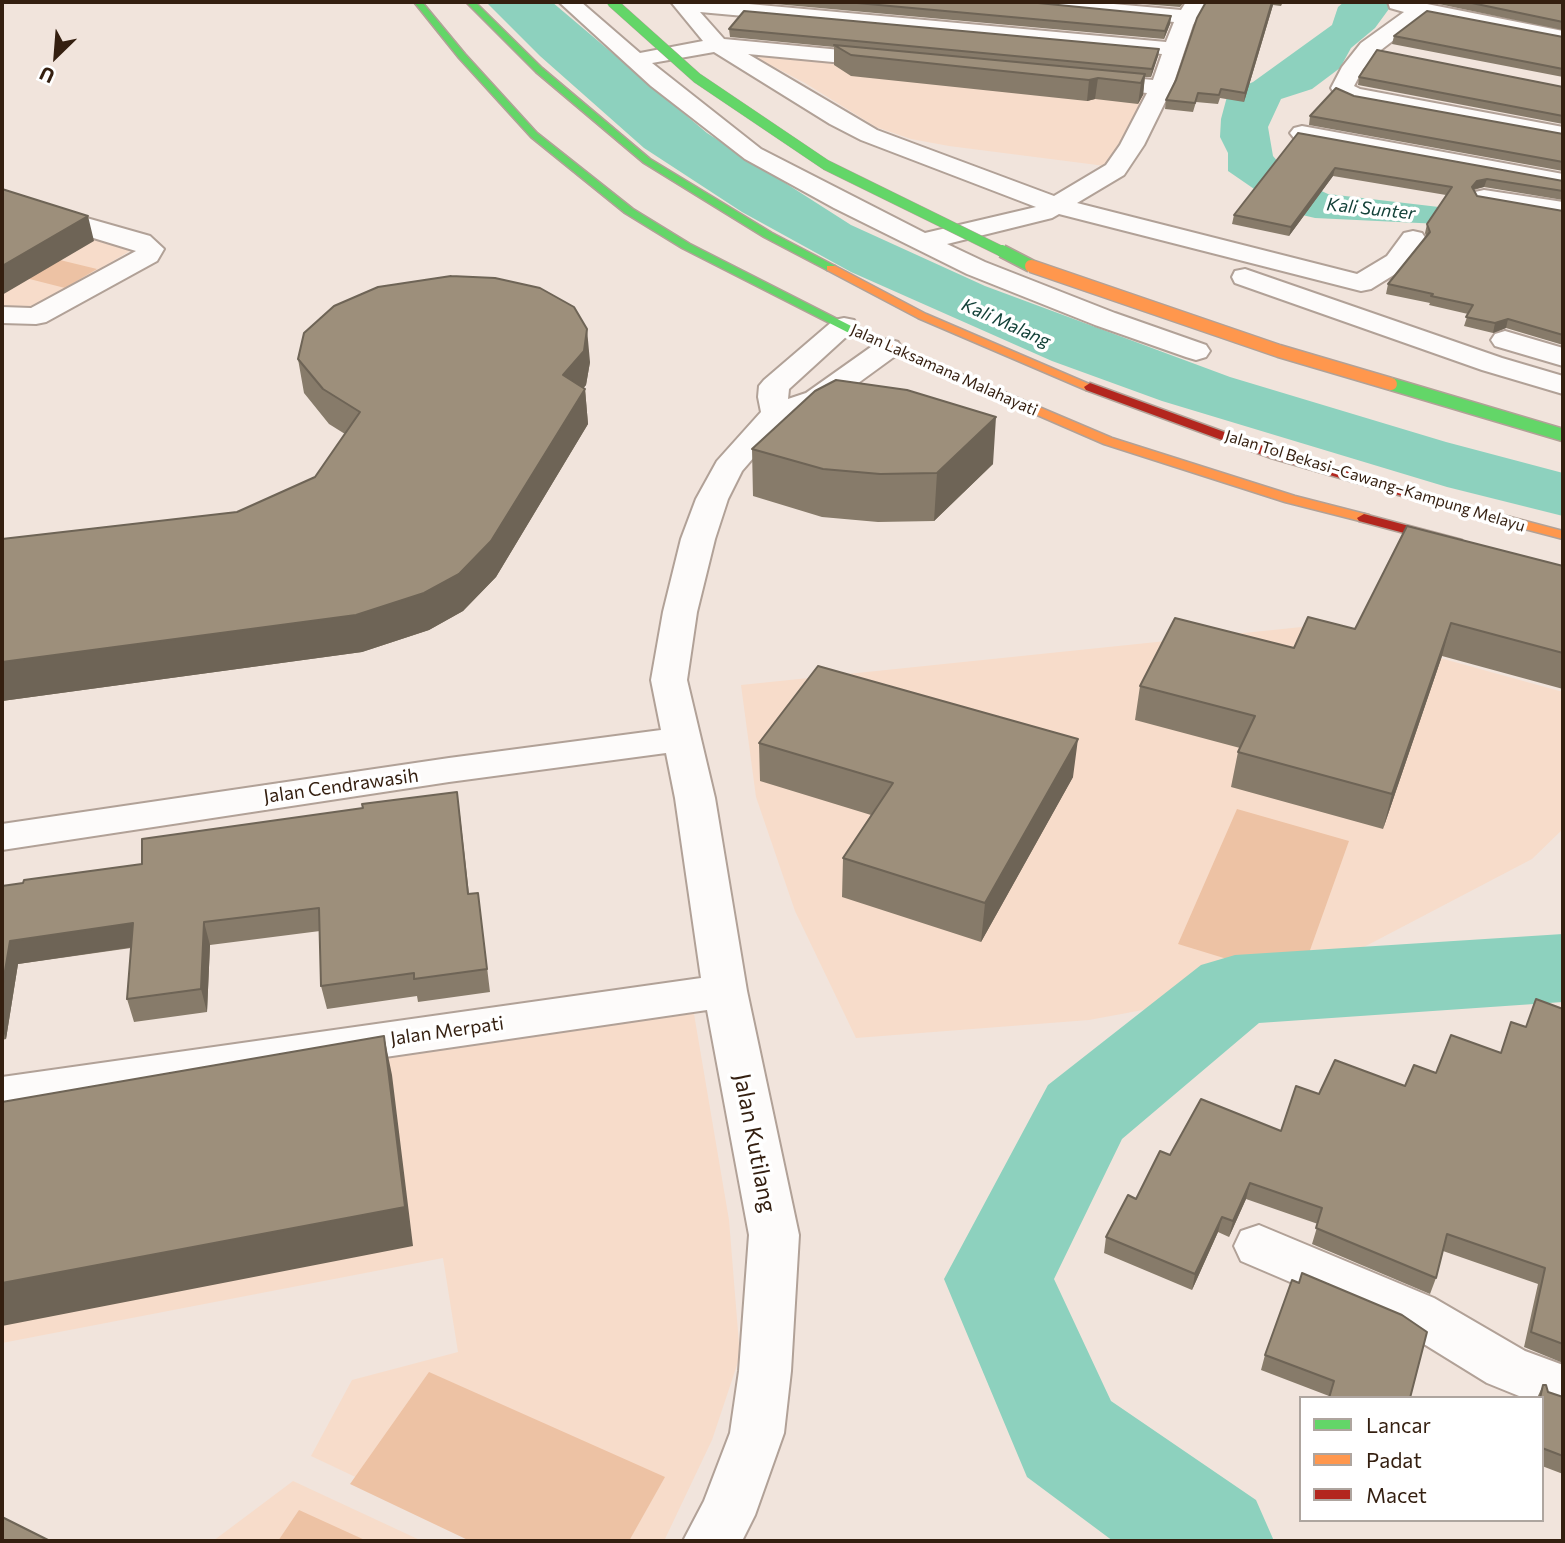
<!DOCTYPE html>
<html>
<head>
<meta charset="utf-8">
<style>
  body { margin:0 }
  #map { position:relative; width:1565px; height:1543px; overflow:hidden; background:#f1e4dc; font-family:Commissioner,sans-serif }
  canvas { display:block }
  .frame { position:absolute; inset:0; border:4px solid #341f10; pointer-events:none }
  .legend { position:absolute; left:1299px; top:1396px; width:245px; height:126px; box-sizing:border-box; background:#fff; border:2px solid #aea59f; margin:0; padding:9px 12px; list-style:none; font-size:21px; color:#341f10 }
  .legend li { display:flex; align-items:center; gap:14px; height:35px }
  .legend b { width:35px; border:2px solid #aea59f }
  .north { position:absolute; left:21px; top:21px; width:70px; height:70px; -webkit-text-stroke:5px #fff; paint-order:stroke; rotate:205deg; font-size:19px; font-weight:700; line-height:28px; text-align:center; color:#341f10 }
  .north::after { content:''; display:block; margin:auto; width:24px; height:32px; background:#341f10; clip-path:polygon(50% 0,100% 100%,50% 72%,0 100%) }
</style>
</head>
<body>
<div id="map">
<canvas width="1565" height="1543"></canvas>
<div class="frame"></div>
<ul class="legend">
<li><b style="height:9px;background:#63d668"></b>Lancar</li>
<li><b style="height:9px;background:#ff974d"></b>Padat</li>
<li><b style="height:9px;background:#b3261e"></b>Macet</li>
</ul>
<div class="north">U</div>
</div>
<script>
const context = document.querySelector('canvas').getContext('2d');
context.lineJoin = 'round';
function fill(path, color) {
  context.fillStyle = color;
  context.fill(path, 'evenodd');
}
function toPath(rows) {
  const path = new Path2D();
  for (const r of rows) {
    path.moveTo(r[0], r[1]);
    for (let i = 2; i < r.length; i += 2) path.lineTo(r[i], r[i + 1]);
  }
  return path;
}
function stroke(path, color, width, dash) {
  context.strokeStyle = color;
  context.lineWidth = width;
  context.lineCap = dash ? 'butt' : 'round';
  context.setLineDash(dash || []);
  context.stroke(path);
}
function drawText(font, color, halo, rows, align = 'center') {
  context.font = font + ' Commissioner,sans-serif';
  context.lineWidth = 7;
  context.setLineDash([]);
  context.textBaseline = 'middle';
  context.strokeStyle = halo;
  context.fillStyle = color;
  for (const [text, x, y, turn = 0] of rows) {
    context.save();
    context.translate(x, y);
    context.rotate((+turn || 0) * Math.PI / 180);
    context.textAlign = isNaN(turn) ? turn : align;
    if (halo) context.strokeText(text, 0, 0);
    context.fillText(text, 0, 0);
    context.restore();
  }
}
fill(toPath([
  [757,54,1160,89,1113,167,949,146,911,139,876,127,805,83,759,59],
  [2,208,145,242,32,309,2,314],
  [1321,625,1563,692,1563,829,1532,859,1299,981,1089,1020,856,1038,795,911,756,797,741,685],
  [693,1008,729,1220,740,1356,712,1440,664,1541,491,1541,311,1456,352,1380,458,1352,443,1258,2,1343,2,1108],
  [293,1481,422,1541,213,1541]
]), '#f7dcca');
fill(toPath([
  [2,246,97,269,65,288,2,272],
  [1237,809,1349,841,1299,981,1178,944],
  [429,1372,665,1477,629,1541,470,1541,350,1484],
  [299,1510,367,1541,278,1541]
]), '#edc2a4');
fill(toPath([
  [486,2,552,2,707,133,851,225,985,286,1230,377,1446,442,1563,473,1563,516,1447,487,1162,401,1052,361,851,272,742,212,644,148,540,56],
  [1344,2,1394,2,1375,28,1351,48,1340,68,1312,89,1281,99,1268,127,1273,156,1291,177,1328,194,1456,209,1440,224,1315,218,1298,214,1260,193,1228,171,1228,153,1220,137,1221,119,1228,93,1253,82,1332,25,1338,7]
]), '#8dd1be');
fill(toPath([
  [1563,934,1563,1002,1259,1023,1122,1139,1054,1279,1111,1401,1256,1500,1274,1541,1113,1541,1027,1477,944,1279,1048,1085,1201,965,1235,955,1563,934]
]), '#8dd1be');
const street = toPath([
  [559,2,581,2,640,53,703,41,671,2,727,2,1166,42,1174,22,1029,8,1022,6,1019,2,1091,2,1181,10,1186,2,1206,2,1193,25,1172,88,1144,145,1124,175,1077,203,1357,274,1387,256,1404,233,1413,231,1422,233,1426,239,1405,268,1371,289,1361,291,1059,214,1052,218,947,244,985,262,1115,313,1206,345,1210,351,1206,357,1196,360,1186,357,1095,325,967,274,834,208,745,159,651,86,559,2],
  [700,12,1162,54,1153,80,1092,74,1084,76,1081,81,1084,86,1147,93,1120,145,1106,165,1054,196,877,130,748,54,886,67,894,65,897,60,894,55,724,39,700,12],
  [714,52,830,124,861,140,1036,207,925,233,761,149,652,63,714,52],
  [1388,2,1417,2,1563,31,1563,43,1425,16,1377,53,1363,69,1354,86,1360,89,1563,127,1563,141,1353,102,1334,93,1331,88,1342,67,1361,43,1404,12,1390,8,1388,2],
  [1302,126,1563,174,1563,188,1294,138,1290,133,1294,128,1302,126],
  [1484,190,1563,202,1563,218,1475,202,1472,197,1475,192,1484,190],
  [2,194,150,236,164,249,157,261,46,322,36,324,2,323,2,307,31,308,136,251,2,210,2,194],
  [1245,269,1502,358,1563,376,1563,394,1482,370,1235,283,1232,277,1235,271,1245,269],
  [844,318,854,320,858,326,789,389,788,399,806,393,878,342,888,339,898,342,902,348,898,354,828,405,787,419,742,471,728,499,715,539,697,612,687,680,715,798,747,991,799,1235,791,1371,784,1433,755,1515,742,1541,683,1541,704,1501,730,1433,739,1371,749,1235,707,1010,2,1113,2,1077,701,978,675,798,666,753,449,782,2,850,2,824,449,758,661,730,651,680,663,612,681,539,696,499,717,461,761,412,758,397,759,386,764,380,834,320,844,318],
  [1505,331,1563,348,1563,366,1495,346,1491,340,1495,334,1505,331],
  [1259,1225,1434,1298,1525,1351,1563,1365,1563,1412,1542,1405,1542,1398,1524,1398,1487,1383,1398,1328,1241,1261,1234,1246,1241,1231,1259,1225]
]);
const fast = toPath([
  [414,2,422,2,465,54,537,133,633,209,690,244,859,330,859,334,851,334,682,248,625,213,531,137,459,58,414,2],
  [466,2,475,2,542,68,650,159,772,233,835,266,835,270,827,270,764,237,644,163,536,72,466,2]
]);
const slow = toPath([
  [827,266,835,266,926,314,1096,387,1090,391,1086,390,918,318,827,270,827,266],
  [855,329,1112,438,1295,496,1369,515,1371,518,1364,522,1285,502,1104,444,851,334,849,332,855,329],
  [1438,498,1563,531,1563,539,1433,505,1431,502,1438,498]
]);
const jam = toPath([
  [1090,383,1279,452,1443,499,1445,502,1438,506,1433,505,1271,458,1086,390,1084,387,1090,383],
  [1364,514,1462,540,1464,543,1457,547,1359,521,1357,518,1364,514]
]);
stroke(street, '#b1a197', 4);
stroke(fast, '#b1a197', 3);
stroke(slow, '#b1a197', 3);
stroke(jam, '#b1a197', 3);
fill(street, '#fdfbfa');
fill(fast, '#63d668');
fill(slow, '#ff974d');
fill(jam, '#b3261e');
const fastBridgeFar1 = toPath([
  [612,2,697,78,826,165,1005,253]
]);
const fastBridge = toPath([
  [1002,251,1031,266],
  [1391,384,1563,435]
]);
const slowBridge = toPath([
  [1031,266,1279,351,1391,384]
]);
stroke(fastBridgeFar1, '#b1a197', 11, []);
stroke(fastBridge, '#b1a197', 15, []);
stroke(slowBridge, '#b1a197', 15, []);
stroke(fastBridgeFar1, '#63d668', 10);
stroke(fastBridge, '#63d668', 12);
stroke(slowBridge, '#ff974d', 12);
fill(toPath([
  [753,2,1028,2,1171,16,1170,24,1164,39],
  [1118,2,1184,2,1180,7],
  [1206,2,1283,2,1281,6,1273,5,1244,102,1220,98,1218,104,1196,102,1193,112,1165,109,1166,100,1176,80],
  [1434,2,1563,2,1563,30,1434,3],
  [729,29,1159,49,1158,56,1151,77,1145,77,1143,95,1138,104,1095,99,1087,101,851,76,834,65,834,47,730,37],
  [1394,36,1563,37,1563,77,1392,44],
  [1359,77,1563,87,1563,124,1358,85],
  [1354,96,1563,134,1563,171,1309,125,1310,116],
  [1298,133,1563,181,1563,200,1484,187,1474,190,1477,196,1563,211,1563,345,1506,328,1493,333,1464,326,1468,314,1429,305,1430,303,1386,294,1388,284,1426,236,1425,233,1427,224,1446,195,1333,176,1289,236,1232,224,1234,215],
  [298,359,590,362,586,385,583,388,585,389,588,424,496,577,463,611,429,630,362,652,2,701,2,539,237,512,315,477,345,434,329,424,304,393],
  [752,449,993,464,934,521,878,522,822,517,753,496],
  [1563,566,1563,689,1442,656,1383,829,1231,787,1238,752,1240,748,1135,720,1140,686,1294,648,1355,629],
  [759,743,1073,777,981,942,842,897,843,858,871,815,760,781],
  [460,815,469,894,478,893,490,992,418,1002,417,996,327,1009,321,986,320,931,210,945,207,1012,134,1022,127,999,131,948,18,964,6,1039,2,1040,2,886],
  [1563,1009,1563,1363,1524,1347,1538,1284,1443,1251,1436,1278,1430,1294,1312,1244,1318,1224,1246,1199,1229,1237,1218,1232,1192,1290,1104,1253,1106,1237,1170,1155,1281,1131,1319,1094,1405,1086,1436,1073,1501,1053,1526,1027],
  [1265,1355,1410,1398,1329,1396,1261,1370],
  [1543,1385,1548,1392,1563,1397,1563,1474,1542,1466,1542,1398,1537,1398]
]), '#877b6a');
fill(toPath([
  [1272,2,1273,5,1244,102,1245,93],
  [1171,16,1170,24,1164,39,1165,31],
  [1159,49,1158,56,1151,77,1152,69],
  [1145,74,1143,95,1138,104,1141,83],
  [1098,78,1095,99,1087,101,1089,80],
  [1335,168,1333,176,1289,236,1291,227],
  [1487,179,1484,187,1474,189,1470,196,1472,187,1477,181],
  [88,216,94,241,2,295,2,266],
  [1508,319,1506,328,1493,333,1495,323],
  [587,329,590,362,586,385,566,409,563,375],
  [585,389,588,424,496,577,463,611,429,630,362,652,2,701,2,662],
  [996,417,993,464,934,521,937,473],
  [1451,623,1442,656,1383,829,1392,794],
  [1078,739,1073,777,981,942,985,903],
  [204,922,210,945,207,1012,201,989],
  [133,923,140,946,18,964,6,1039,2,1028,2,989,10,941],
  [384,1036,392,1075,413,1246,2,1326,2,1283],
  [1250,1183,1246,1199,1229,1237,1233,1221],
  [1222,1217,1218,1232,1192,1290,1195,1274]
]), '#6e6456');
const building = toPath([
  [846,2,1028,2,1171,16,1165,31,846,2],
  [1206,2,1272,2,1245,93,1221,89,1219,95,1198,93,1195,103,1166,100,1176,80,1197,18,1206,2],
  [1467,2,1563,2,1563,22,1467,2],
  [744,11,1159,49,1152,69,729,29,744,11],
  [1427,11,1563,37,1563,69,1394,36,1427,11],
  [834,45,1145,74,1141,83,1098,78,1089,80,851,55,834,45],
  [1377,50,1563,87,1563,116,1359,77,1377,50],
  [1336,88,1354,96,1563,134,1563,162,1310,116,1336,88],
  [1298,133,1563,181,1563,191,1487,179,1477,181,1472,187,1477,196,1563,211,1563,335,1508,319,1495,323,1466,317,1473,305,1431,296,1433,294,1388,284,1430,232,1427,224,1452,187,1335,168,1291,227,1234,215,1298,133],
  [2,189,88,216,2,266,2,189],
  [451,276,495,278,540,288,574,307,587,329,584,351,563,375,585,389,491,541,459,574,424,593,356,615,2,662,2,539,237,512,315,477,360,412,323,389,298,359,304,333,334,306,378,287,451,276],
  [836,380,907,390,996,417,937,473,880,474,823,469,752,449,815,391,836,380],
  [1407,526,1563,566,1563,653,1451,623,1392,794,1238,752,1255,716,1140,686,1175,618,1294,648,1308,617,1355,629,1407,526],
  [818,666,1078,739,985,903,843,858,893,783,759,743,818,666],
  [457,792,468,894,478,893,487,969,414,979,414,973,321,986,319,908,204,922,201,989,127,999,133,923,10,941,2,989,2,886,23,883,24,880,142,864,142,839,363,808,362,804,457,792],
  [1536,999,1563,1009,1563,1344,1531,1332,1545,1268,1447,1234,1436,1278,1316,1228,1322,1208,1250,1183,1233,1221,1222,1217,1195,1274,1106,1237,1128,1195,1136,1199,1160,1151,1170,1155,1201,1099,1281,1131,1296,1086,1319,1094,1335,1060,1405,1086,1414,1065,1436,1073,1451,1035,1501,1053,1511,1022,1526,1027,1536,999],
  [384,1036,405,1207,2,1283,2,1102,384,1036],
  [1302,1273,1402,1315,1427,1332,1410,1398,1329,1398,1334,1381,1265,1355,1292,1280,1299,1283,1302,1273],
  [1543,1385,1546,1385,1548,1392,1563,1397,1563,1456,1542,1448,1542,1398,1540,1398,1543,1385],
  [2,1517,50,1541,2,1541,2,1517]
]);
fill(building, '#9d8f7b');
stroke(building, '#6e6456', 2);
drawText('16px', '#341f10', '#fff', [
  ["Jalan Laksamana Malahayati",944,370,24],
  ["Jalan Tol Bekasi–Cawang–Kampung Melayu",1375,481,17]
]);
drawText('italic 18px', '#134138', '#fff', [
  ["Kali Sunter",1371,209,6],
  ["Kali Malang",1006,323,24]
]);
drawText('19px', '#341f10', '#fff', [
  ["Jalan Cendrawasih",341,786,-8],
  ["Jalan Merpati",447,1031,-8]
]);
drawText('23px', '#341f10', '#fff', [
  ["Jalan Kutilang",755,1143,79]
]);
</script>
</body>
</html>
